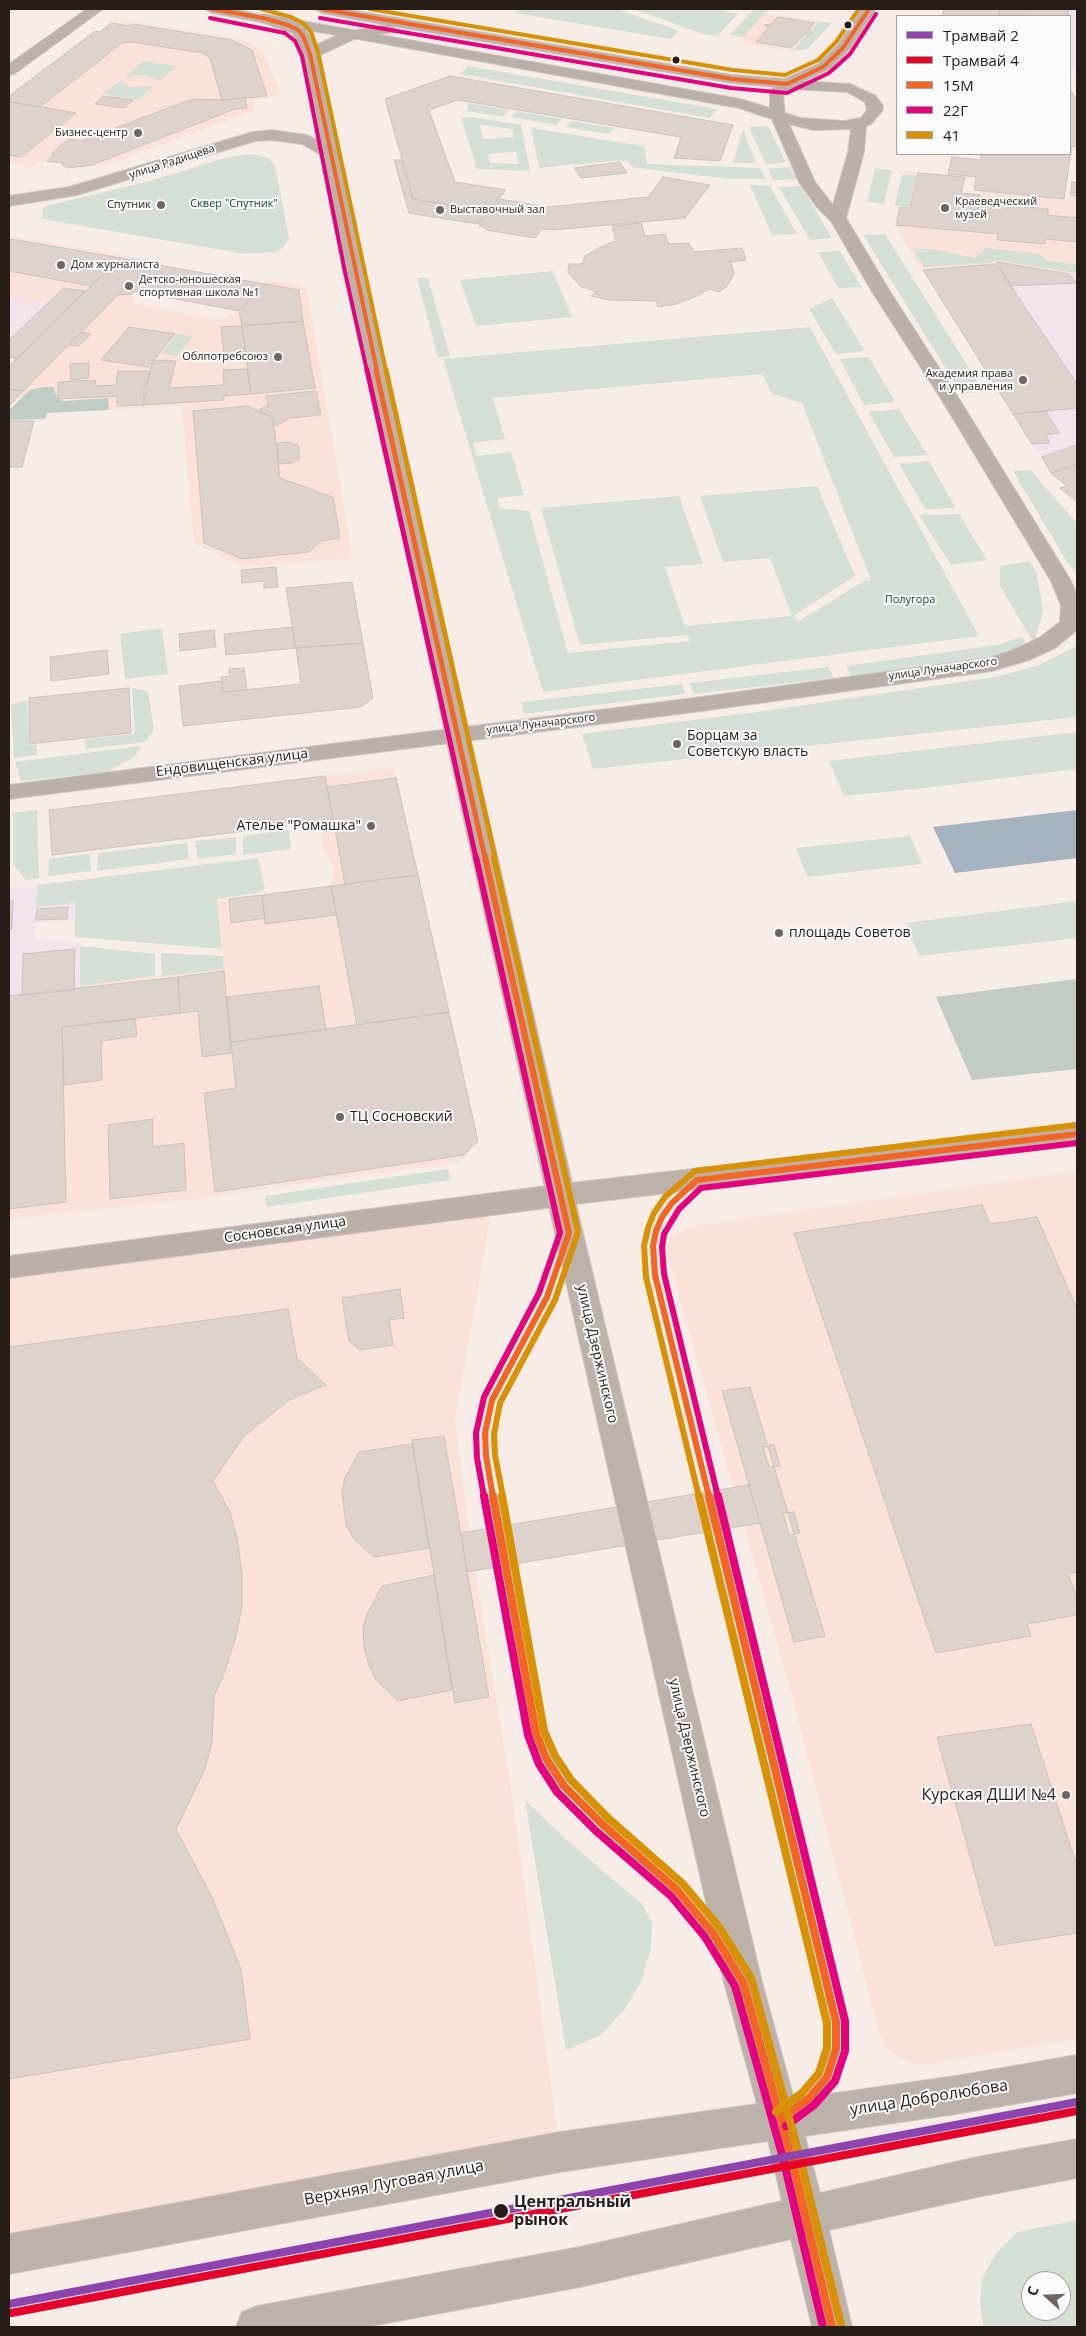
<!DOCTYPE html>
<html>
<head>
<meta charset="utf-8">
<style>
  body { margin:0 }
  #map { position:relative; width:1086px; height:2336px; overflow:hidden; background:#f8ece7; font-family:"Open Sans",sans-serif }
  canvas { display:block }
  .frame { position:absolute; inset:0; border:10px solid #281c17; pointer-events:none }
  .legend { position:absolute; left:896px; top:15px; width:175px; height:140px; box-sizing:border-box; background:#fbfbfb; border:1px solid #a7a2a0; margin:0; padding:6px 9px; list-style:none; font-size:15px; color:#281c17 }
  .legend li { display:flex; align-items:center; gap:10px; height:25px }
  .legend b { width:25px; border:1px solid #a7a2a0 }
  .north { position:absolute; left:1021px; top:2271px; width:50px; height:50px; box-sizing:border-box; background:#fbfbfb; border:1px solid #a7a2a0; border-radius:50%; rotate:290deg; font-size:14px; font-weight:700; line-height:20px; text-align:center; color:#281c17 }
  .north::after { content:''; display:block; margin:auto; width:18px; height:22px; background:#716560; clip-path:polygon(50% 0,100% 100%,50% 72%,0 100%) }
</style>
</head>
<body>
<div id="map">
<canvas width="1086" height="2336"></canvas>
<div class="frame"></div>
<ul class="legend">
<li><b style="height:6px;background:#8e44ad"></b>Трамвай 2</li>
<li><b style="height:6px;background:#e4002b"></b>Трамвай 4</li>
<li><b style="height:6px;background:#f26522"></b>15М</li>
<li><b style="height:6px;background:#e5007d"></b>22Г</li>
<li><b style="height:6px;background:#d89103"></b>41</li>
</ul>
<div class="north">С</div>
</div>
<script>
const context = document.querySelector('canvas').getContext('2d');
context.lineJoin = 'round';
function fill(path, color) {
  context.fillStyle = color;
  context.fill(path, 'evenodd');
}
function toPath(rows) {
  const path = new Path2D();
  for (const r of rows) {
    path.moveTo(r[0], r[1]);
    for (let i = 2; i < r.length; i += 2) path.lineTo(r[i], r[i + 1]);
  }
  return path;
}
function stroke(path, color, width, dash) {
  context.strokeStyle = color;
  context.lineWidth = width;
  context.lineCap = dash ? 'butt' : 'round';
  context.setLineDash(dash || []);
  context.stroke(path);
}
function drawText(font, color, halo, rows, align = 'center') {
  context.font = font + ' "Open Sans",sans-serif';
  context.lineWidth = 4;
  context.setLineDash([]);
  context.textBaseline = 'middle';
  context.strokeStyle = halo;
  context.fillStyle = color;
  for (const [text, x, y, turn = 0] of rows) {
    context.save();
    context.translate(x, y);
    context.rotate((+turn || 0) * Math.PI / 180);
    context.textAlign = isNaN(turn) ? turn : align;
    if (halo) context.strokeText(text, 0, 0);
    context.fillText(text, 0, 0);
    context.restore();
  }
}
fill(toPath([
  [754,9,769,9,766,13,819,21,811,30,815,33,807,34,792,51,744,44,742,37,730,35],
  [117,19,241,39,262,49,280,92,269,98,255,100,254,111,116,161,85,168,40,161,31,167,9,163,9,96],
  [905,171,965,177,962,193,980,195,980,191,1067,200,1070,195,1077,196,1077,275,996,262,995,264,922,270,895,224],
  [9,236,163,262,132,294,134,303,219,320,239,311,267,280,301,285,307,289,352,558,244,567,194,543,182,406,109,410,108,398,19,401,22,391,9,389,9,366,68,309,9,298],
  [394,768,478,1141,459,1162,186,1200,9,1219,9,996,74,990,80,986,224,967,218,901,331,886,334,867,323,847,321,822,333,820,325,776],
  [1077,1171,1077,2039,929,2064,915,2064,902,2060,890,2051,882,2041,878,2029,793,1700,667,1253,667,1246,674,1234,690,1227],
  [493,1201,455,1420,472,1553,510,1782,560,2152,9,2254,9,1266]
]), '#fae2d9');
fill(toPath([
  [944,9,1077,9,1077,69,1070,69,1070,16,942,16],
  [996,262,1077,275,1077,502,1060,488,1067,486,1051,473,1032,444,924,271,996,264],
  [9,298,68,308,17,359,9,357],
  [38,885,37,907,75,903,75,920,35,923,34,939,81,944,80,986,74,990,9,996,9,889,28,888]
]), '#f2e4ec');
fill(toPath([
  [521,9,617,9,679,31,671,39,515,13],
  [633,9,714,9,738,14,717,36,703,34],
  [754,9,769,9,743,37,730,35],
  [819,21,832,23,807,49,792,51,807,34,814,33,811,30],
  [144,61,177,66,160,80,141,75,123,78],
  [468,66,717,109,710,118,460,74],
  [121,80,127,87,154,86,138,100,103,94],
  [467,103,509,110,503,117,468,111],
  [517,111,562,119,556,125,511,117],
  [472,117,521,125,530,171,477,169,461,118],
  [480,125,512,129,514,137,483,139],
  [516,152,519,164,490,163,488,154],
  [571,121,614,128,610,134,566,127],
  [768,126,786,163,766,164,749,127],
  [531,128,644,146,647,164,760,168,766,179,731,179,645,169,634,167,628,162,622,160,539,168],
  [743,129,756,163,733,163],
  [252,154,268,158,275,166,289,239,282,248,275,252,245,254,42,219,43,208,46,206,150,181,232,156],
  [790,167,797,179,773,180,768,169],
  [875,169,892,170,884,204,867,202],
  [902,174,916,176,909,207,895,205],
  [750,185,770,186,797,234,772,235],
  [801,186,832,238,810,240,779,187],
  [885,234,984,392,961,393,863,235],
  [985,248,1039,254,1047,261,1077,264,1077,273,995,260,990,263,924,267,913,249,932,249,975,258],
  [840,251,861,286,861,287,838,288,818,252],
  [553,271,572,317,476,326,460,280],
  [417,278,428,278,450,356,438,358],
  [832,298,865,351,836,354,809,309],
  [810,327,979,636,543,692,443,359],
  [762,374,772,394,802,403,871,580,864,581,799,621,793,616,855,576,817,486,700,496,723,562,770,558,792,616,685,626,665,567,703,564,679,496,541,508,580,645,687,635,690,641,568,653,529,511,499,508,498,498,524,495,511,452,477,456,473,443,505,439,493,398],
  [177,334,193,336,177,356,162,353],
  [869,357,895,402,864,405,840,359],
  [899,409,927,455,894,457,868,412],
  [929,461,956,508,925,509,899,464],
  [1031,470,1077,524,1077,574,1067,562,1013,471],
  [959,514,987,560,951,565,919,515],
  [1030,561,1037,575,1043,611,1034,643,1000,586,1000,566],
  [162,628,168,674,125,679,120,634],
  [1022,637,1029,647,986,660,852,677,846,666,996,645],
  [1077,646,1077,717,593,769,582,734,757,712,995,677,1037,666],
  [828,667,834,678,693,694,690,683],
  [682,684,685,694,524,714,521,702],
  [132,688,148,691,154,730,145,742,86,749,85,739,135,734],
  [27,700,28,745,37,745,37,755,14,758,11,704],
  [1077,732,1077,769,925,788,844,796,829,761],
  [142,746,134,757,107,772,21,781,15,762],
  [37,810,39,878,26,880,13,865,13,813],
  [289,830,291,849,243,855,243,836],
  [910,836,922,864,807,877,796,848],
  [236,837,236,854,198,859,195,841],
  [187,843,189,859,97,871,98,853],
  [90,854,91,871,48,876,49,859],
  [258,858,265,889,257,893,217,899,222,949,75,937,75,903,36,907,38,885],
  [1077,901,1077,938,919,956,906,923],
  [80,946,155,954,155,976,80,986],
  [161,953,223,956,224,969,162,976],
  [448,1169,451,1180,267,1207,265,1196],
  [525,1800,570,1843,643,1905,652,1924,651,1947,641,1982,624,2010,601,2035,566,2050],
  [1077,2220,1077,2327,984,2327,980,2305,982,2278,996,2253,1017,2232],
  [1031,2281,1061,2281,1061,2311,1031,2311]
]), '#d5e0d5');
fill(toPath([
  [44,387,53,387,58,399,63,401,108,398,109,410,47,413,45,419,9,420,9,410,30,390],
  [1077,979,1077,1069,972,1080,936,997]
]), '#c1cdc2');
fill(toPath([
  [1077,810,1077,858,955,873,933,827]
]), '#a5b3c0');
const building = toPath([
  [944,9,1000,9,999,16,942,16,944,9],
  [1000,9,1069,9,1068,16,999,15,1000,9],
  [778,17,814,23,809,30,813,33,805,34,791,48,756,42,768,28,764,25,771,24,778,17],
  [111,23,129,26,132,24,232,40,252,50,267,96,222,100,210,58,203,53,131,42,122,43,40,107,9,102,9,96,95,31,100,32,111,23],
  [450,76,733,125,720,161,674,158,681,137,458,100,429,110,455,182,506,190,488,211,413,199,385,99,450,76],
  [1070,90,1077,99,1077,147,1072,146,1064,199,974,190,976,177,948,174,952,157,980,160,982,154,1070,154,1070,90],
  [103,96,133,100,124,108,95,104,103,96],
  [245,98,247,108,235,109,92,165,68,168,63,166,62,163,47,161,54,154,51,154,69,139,81,141,192,99,222,100,245,98],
  [9,102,41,107,76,113,21,157,9,155,9,102],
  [394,160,402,160,413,199,488,211,477,224,409,213,394,160],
  [620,162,627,173,581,178,574,168,620,162],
  [918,173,965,177,961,193,980,195,977,207,999,209,1000,204,1048,209,1048,215,1077,218,1077,242,1045,239,1045,244,997,240,998,234,896,225,900,207,910,208,918,173],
  [663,177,710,185,685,218,553,230,542,229,535,238,487,230,478,224,500,199,548,207,648,197,663,177],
  [1072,182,1077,183,1077,196,1070,195,1072,182],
  [641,223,645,236,665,234,669,244,689,243,694,252,742,248,746,260,731,262,734,274,727,286,719,292,709,289,698,296,676,304,658,307,656,301,609,300,591,296,597,292,580,286,568,272,569,264,582,264,585,256,600,247,616,241,612,226,641,223],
  [9,239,17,240,120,258,91,286,9,271,9,239],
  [120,258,265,284,239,311,124,289,23,391,9,389,9,366,120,258],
  [997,262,1069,274,1076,283,1011,286,997,262],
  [996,264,1077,384,1077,408,1013,414,923,270,996,264],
  [265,284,299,290,303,321,242,326,239,311,265,284],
  [64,288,85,291,17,359,9,357,9,340,64,288],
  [124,289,135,291,132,294,118,295,124,289],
  [303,321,315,388,251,394,242,326,303,321],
  [242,326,246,353,224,355,221,327,242,326],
  [129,327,175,334,148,367,101,360,129,327],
  [82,332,91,334,78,346,69,345,82,332],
  [153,360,176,361,169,388,224,385,223,370,247,369,251,394,224,396,224,400,143,405,144,390,153,360],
  [89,363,89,378,71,380,70,364,89,363],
  [118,371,150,371,143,405,117,406,117,396,58,399,58,382,95,380,96,386,116,385,118,371],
  [9,389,23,391,9,406,9,389],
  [316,391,321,415,291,418,275,426,273,418,259,410,268,405,266,396,316,391],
  [248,406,273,418,280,478,333,497,340,538,322,541,308,552,242,559,204,543,193,411,248,406],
  [1046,411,1059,433,1046,435,1050,443,1032,444,1013,414,1046,411],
  [9,421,34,421,22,467,9,467,9,421],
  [288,442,298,445,300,459,291,463,279,464,277,443,288,442],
  [1077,445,1077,464,1051,473,1042,457,1077,445],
  [1077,464,1077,502,1060,488,1067,486,1051,473,1077,464],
  [276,567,278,587,264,588,264,581,242,583,241,570,276,567],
  [352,582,363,643,296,648,286,588,352,582],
  [292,627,296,648,226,655,224,634,292,627],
  [214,630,216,647,180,651,179,634,214,630],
  [363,643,373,698,361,707,183,726,179,686,222,681,223,692,301,684,296,648,363,643],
  [107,650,109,674,51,681,50,657,107,650],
  [244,668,247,690,223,692,221,677,230,676,229,669,244,668],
  [129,688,131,733,29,744,29,698,129,688],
  [325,776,333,820,52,855,49,810,325,776],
  [396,778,418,875,345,884,327,787,396,778],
  [418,875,449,1012,357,1025,331,886,418,875],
  [331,886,336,915,265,924,262,895,331,886],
  [262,895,265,918,231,923,229,899,262,895],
  [13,901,12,929,9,929,9,902,13,901],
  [68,907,67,919,35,920,37,909,68,907],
  [75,949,74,990,22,995,23,954,75,949],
  [224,971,231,1053,202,1057,198,1011,180,1013,178,977,224,971],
  [178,977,180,1013,62,1027,66,1202,9,1209,9,996,178,977],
  [319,986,326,1030,231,1042,227,997,319,986],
  [449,1012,478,1141,464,1155,215,1192,204,1093,236,1088,231,1042,449,1012],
  [135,1019,137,1036,101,1041,102,1080,64,1085,62,1027,135,1019],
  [153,1119,153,1147,184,1143,186,1190,110,1199,108,1125,153,1119],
  [982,1205,990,1224,1037,1217,1077,1309,1077,1572,1068,1574,1077,1598,1077,1615,1027,1624,1031,1636,936,1653,794,1233,982,1205],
  [400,1289,404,1318,389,1320,393,1345,360,1350,349,1341,342,1298,400,1289],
  [288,1309,297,1358,326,1385,289,1400,244,1436,213,1481,230,1512,238,1542,242,1576,242,1607,235,1640,224,1674,214,1696,212,1742,205,1769,176,1829,212,1897,241,1969,250,2039,9,2079,9,1347,288,1309],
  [750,1387,825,1636,794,1642,722,1391,750,1387],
  [444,1436,489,1697,455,1703,412,1440,444,1436],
  [412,1444,429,1548,374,1557,354,1539,346,1525,342,1492,345,1478,359,1452,412,1444],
  [774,1445,780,1466,769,1467,763,1447,774,1445],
  [749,1485,760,1523,467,1572,461,1533,749,1485],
  [794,1512,800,1533,789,1535,783,1513,794,1512],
  [434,1575,452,1690,398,1701,376,1680,369,1665,364,1647,363,1628,367,1614,382,1586,434,1575],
  [1031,1724,1077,1866,1077,1933,995,1946,937,1737,1031,1724]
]);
fill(building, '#ded2cd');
stroke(building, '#cdc2bd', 1);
const minor = toPath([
  [263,14,740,99,770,108,770,90,787,80,850,84,876,96,883,106,882,111,871,124,866,126,864,152,846,218,889,290,961,402,1071,581,1077,595,1077,630,1055,648,1029,660,992,671,694,712,9,799,9,785,694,698,989,658,1013,650,1039,638,1060,622,1061,605,1051,581,943,402,871,290,831,221,816,206,799,182,772,119,739,108,258,21,256,18,263,14],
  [790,89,847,92,865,102,867,110,861,118,844,121,801,118,785,113,783,95,784,92,790,89],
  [789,124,814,130,851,129,848,152,833,205,815,182,789,124],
  [562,1184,572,1187,576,1195,572,1203,562,1206,9,1278,9,1256,562,1184]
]);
const major = toPath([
  [87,9,103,9,14,74,9,75,9,64,87,9],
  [205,9,234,9,293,22,303,27,310,36,314,46,345,32,387,25,322,13,315,9,344,9,732,75,785,79,818,64,838,45,862,9,876,9,848,51,828,70,787,88,732,83,393,26,395,29,393,32,354,39,318,56,363,270,572,1183,1077,1124,1077,1144,576,1204,762,1982,794,2099,956,2076,1077,2055,1077,2093,956,2114,805,2136,820,2193,977,2157,1077,2139,1077,2178,977,2197,829,2230,852,2327,812,2327,791,2239,580,2287,366,2327,236,2327,242,2312,257,2306,580,2247,782,2201,768,2141,560,2172,9,2274,9,2234,560,2132,757,2104,724,1982,555,1233,445,734,323,156,302,144,271,140,255,141,77,195,9,206,9,196,69,187,253,132,271,130,306,135,320,141,303,54,293,33,261,22,212,13,205,9]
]);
stroke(minor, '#d1c7c3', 2);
stroke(major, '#d1c7c3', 2);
fill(minor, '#bbb0a9');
fill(major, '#bdb2aa');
stroke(toPath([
  [212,9,263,18,288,25,298,30,303,36,310,54,377,371],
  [322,9,732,79,787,84,823,67,843,48,869,9]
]), '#f26522', 4);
stroke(toPath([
  [376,370,485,858]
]), '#f26522', 5);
stroke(toPath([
  [485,857,569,1233,547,1297,492,1400,485,1433,486,1456,493,1497],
  [709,1497,655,1275,653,1246,656,1231,662,1217,672,1203,697,1180,1077,1134]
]), '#f26522', 6);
stroke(toPath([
  [493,1496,536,1733,547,1760,564,1786,602,1824,677,1890,712,1932,743,1982,791,2156,832,2327],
  [709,1496,836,2022,836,2049,827,2077,808,2099,781,2119]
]), '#f26522', 8);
stroke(toPath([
  [210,18,285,33,295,41,302,56,345,272,367,371],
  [320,18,731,88,787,93,829,73,850,54,876,14]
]), '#e5007d', 4);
stroke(toPath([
  [367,370,476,858]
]), '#e5007d', 5);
stroke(toPath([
  [476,857,560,1233,539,1293,484,1397,476,1433,477,1458,484,1497],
  [718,1497,664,1274,662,1247,664,1234,679,1209,701,1188,1077,1143]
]), '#e5007d', 6);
stroke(toPath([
  [484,1496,528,1735,539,1764,557,1792,596,1831,671,1896,705,1937,735,1986,783,2158,823,2327],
  [718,1496,845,2021,845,2051,835,2081,814,2105,786,2126]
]), '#e5007d', 8);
stroke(toPath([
  [261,9,291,17,303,23,311,32,318,52,386,371],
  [370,9,733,70,785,75,818,60,836,42,859,9]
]), '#d89103', 4);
stroke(toPath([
  [386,370,495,858]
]), '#d89103', 5);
stroke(toPath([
  [494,857,578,1232,555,1300,500,1403,494,1434,495,1455,503,1497],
  [699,1497,646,1277,644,1246,648,1228,654,1213,665,1197,695,1171,1076,1125]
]), '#d89103', 6);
stroke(toPath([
  [502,1496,544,1731,555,1756,571,1780,608,1818,683,1884,719,1927,751,1978,799,2154,841,2325],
  [699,1496,827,2023,827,2048,819,2073,802,2093,776,2112]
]), '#d89103', 8);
stroke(toPath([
  [9,2304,1077,2102]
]), '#8e44ad', 8);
stroke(toPath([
  [11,2313,1077,2111]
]), '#e4002b', 8);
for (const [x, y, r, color] of [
  [848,25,4.5,"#281c17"],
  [676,60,4.5,"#281c17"],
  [138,133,5,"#716560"],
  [161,205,5,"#716560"],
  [945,208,5,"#716560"],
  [440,210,5,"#716560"],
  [61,265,5,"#716560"],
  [129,286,5,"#716560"],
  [278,357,5,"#716560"],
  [1023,380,5,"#716560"],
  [677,744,5,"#716560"],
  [371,826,5,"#716560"],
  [779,933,5,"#716560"],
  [340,1117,5,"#716560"],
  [1066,1795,5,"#716560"],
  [501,2211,8,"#281c17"]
]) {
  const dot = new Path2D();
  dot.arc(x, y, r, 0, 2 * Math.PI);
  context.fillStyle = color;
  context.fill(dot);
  stroke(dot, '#fbfbfb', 2);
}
drawText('11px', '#281c17', '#fbfbfb', [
  ["Бизнес-центр",128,133],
  ["Краеведческий",955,202,"left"],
  ["музей",955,215,"left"],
  ["Спутник",151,205],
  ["Выставочный зал",450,210,"left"],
  ["Дом журналиста",71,265,"left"],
  ["Детско-юношеская",139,280,"left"],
  ["спортивная школа №1",139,293,"left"],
  ["Облпотребсоюз",268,357],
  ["Академия права",1013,374],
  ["и управления",1013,387]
], 'right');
drawText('11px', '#281c17', '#fbfbfb', [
  ["улица Радищева",172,162,-18],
  ["улица Луначарского",943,669,-8],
  ["улица Луначарского",541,724,-7]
]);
drawText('11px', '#0c4a33', '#fbfbfb', [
  ["Сквер \"Спутник\"",234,204],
  ["Полугора",910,600]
]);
drawText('14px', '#281c17', '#fbfbfb', [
  ["Борцам за",687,736],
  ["Советскую власть",687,752],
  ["Ателье \"Ромашка\"",361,826,"right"],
  ["площадь Советов",789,933],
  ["ТЦ Сосновский",350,1117]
], 'left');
drawText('14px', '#281c17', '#fbfbfb', [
  ["Ендовищенская улица",232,763,-7],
  ["Сосновская улица",285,1230,-8],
  ["улица Дзержинского",597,1354,77],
  ["улица Дзержинского",689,1748,77]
]);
drawText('16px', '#281c17', '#fbfbfb', [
  ["Курская ДШИ №4",1056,1795]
], 'right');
drawText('16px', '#281c17', '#fbfbfb', [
  ["улица Добролюбова",929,2098,-9],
  ["Верхняя Луговая улица",394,2183,-11]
]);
drawText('bold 16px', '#281c17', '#fbfbfb', [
  ["Центральный",514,2202],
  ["рынок",514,2220]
], 'left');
</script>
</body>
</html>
